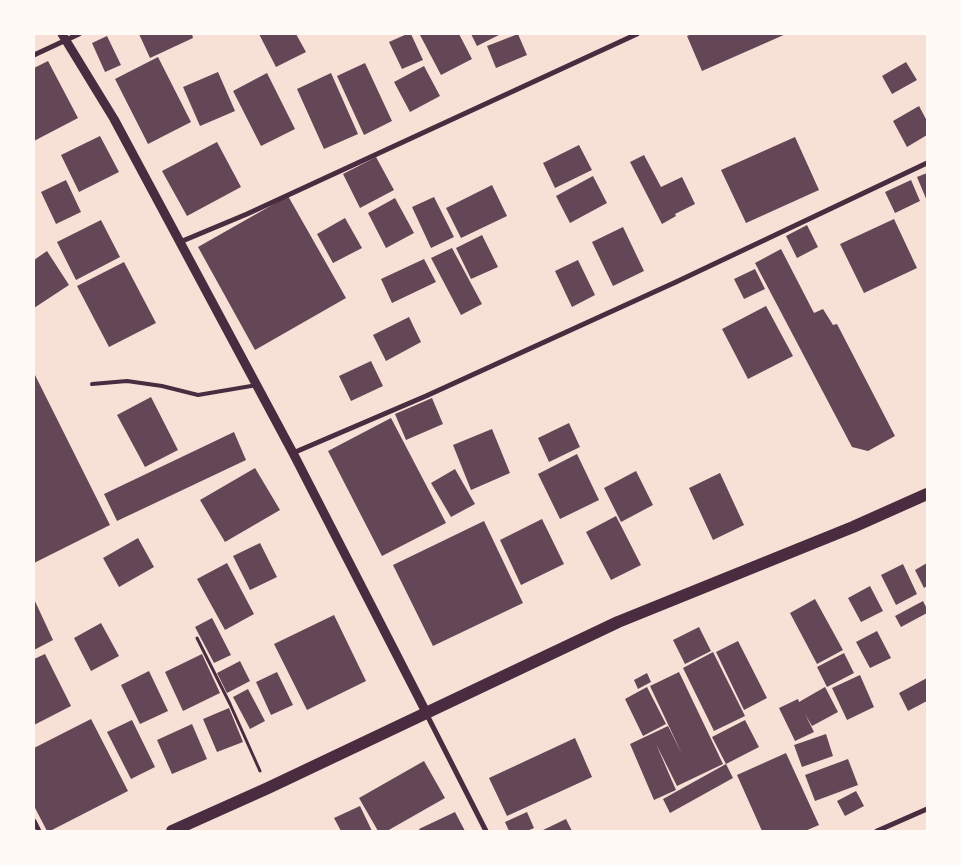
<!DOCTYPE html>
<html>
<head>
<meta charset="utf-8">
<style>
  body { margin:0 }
  #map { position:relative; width:961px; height:865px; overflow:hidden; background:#f7e1d7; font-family:Raleway,sans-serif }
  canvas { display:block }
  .frame { position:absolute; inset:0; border:35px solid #fffaf5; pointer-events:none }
</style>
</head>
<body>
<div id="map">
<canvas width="961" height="865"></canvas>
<div class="frame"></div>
</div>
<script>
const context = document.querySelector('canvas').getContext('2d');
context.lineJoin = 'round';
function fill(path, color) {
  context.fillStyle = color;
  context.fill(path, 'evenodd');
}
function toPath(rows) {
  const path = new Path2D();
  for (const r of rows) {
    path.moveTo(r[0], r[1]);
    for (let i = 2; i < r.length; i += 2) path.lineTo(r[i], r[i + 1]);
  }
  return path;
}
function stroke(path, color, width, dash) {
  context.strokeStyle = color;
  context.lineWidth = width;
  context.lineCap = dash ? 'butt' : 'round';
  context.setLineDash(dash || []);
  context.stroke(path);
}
fill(toPath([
  [139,34,192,34,193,38,150,58],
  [259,34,296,34,306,52,276,67],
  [407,34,411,34,423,60,402,69,389,42],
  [421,34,459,34,472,59,441,75,420,35],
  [471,34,501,34,477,46],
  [518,34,527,55,496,68,487,46],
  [692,34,786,34,702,71,687,36],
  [107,36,121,65,105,72,92,43],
  [158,57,191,122,148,144,115,79],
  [48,61,78,118,34,141,34,68],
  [906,62,917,80,892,94,882,76],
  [365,63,392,121,364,135,337,76],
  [424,66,440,96,410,112,394,82],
  [218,72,235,111,200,126,183,87],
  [267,73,295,129,261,146,233,91],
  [331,73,358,134,324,149,297,89],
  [919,106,927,121,927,135,907,147,893,121],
  [100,136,119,172,79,192,61,155],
  [795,137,819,190,746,223,721,170],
  [217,142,241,187,187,216,162,171],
  [579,145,592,170,555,188,543,163],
  [644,155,661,187,682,177,695,204,675,214,676,216,662,224,630,162],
  [376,157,394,190,360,208,343,174],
  [927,173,927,201,917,177],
  [593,176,607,203,570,223,556,196],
  [66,180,81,212,56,224,41,192],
  [911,180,920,201,895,213,885,192],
  [492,185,507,216,461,238,446,208],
  [288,196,346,298,255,350,198,247],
  [434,197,454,237,431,248,412,207],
  [395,198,414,233,386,248,368,213],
  [345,218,362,248,333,263,317,234],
  [894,219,917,268,864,293,840,244],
  [101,220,120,257,76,280,57,242],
  [807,225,818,247,797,258,786,236],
  [623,227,644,271,613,286,592,242],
  [482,235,498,267,471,279,456,248],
  [452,248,482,304,461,315,431,258],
  [781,249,814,313,823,309,833,325,837,324,895,436,868,451,852,447,755,263],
  [47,251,69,285,34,308,34,260],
  [424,259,436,282,392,303,381,279],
  [578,260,595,295,572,307,555,271],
  [124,262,156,323,109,347,77,286],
  [755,269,765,289,744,299,734,279],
  [766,306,793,356,748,379,722,329],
  [409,317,421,342,386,361,373,335],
  [371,361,383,386,351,401,339,376],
  [34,373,110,525,34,563],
  [151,397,178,450,145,467,117,415],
  [432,398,443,424,406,440,395,414],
  [391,418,446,523,382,556,328,451],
  [569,423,580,447,549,462,538,438],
  [492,429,510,473,471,490,453,445],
  [234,432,246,460,117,521,104,494],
  [577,454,599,500,560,519,538,474],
  [255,468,280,510,225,542,200,500],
  [455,469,475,504,451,517,431,483],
  [636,471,653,505,621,522,604,488],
  [720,473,744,525,713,540,689,488],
  [616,516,641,565,611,580,586,532],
  [542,519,564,564,521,585,500,540],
  [484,521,523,603,433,646,393,565],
  [138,538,154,567,119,587,103,558],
  [260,543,277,577,250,590,233,556],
  [227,563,254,614,225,630,197,579],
  [927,563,927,586,924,588,915,570],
  [903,564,917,594,896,605,881,575],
  [870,586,883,611,861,622,848,598],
  [34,599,53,640,34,650],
  [815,599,843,650,817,664,790,613],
  [923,601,927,609,927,613,901,627,895,616],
  [334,615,366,681,307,710,274,644],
  [212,618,231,655,214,663,195,627],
  [101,623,119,656,91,671,74,638],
  [699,627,711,651,685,664,673,640],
  [877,631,891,658,870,668,856,642],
  [738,641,767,698,744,710,716,652],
  [713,652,745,716,714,731,683,668],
  [844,653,854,673,827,687,817,667],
  [45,654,71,706,34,725,34,659],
  [202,654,220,693,183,711,165,672],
  [240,661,250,681,227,693,217,673],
  [149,671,168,711,140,724,121,685],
  [277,672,293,705,271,715,256,682],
  [679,672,723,764,677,786,656,744,676,790,654,800,630,744,668,726,682,754,650,686],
  [647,673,651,682,638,689,634,680],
  [860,675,874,707,847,720,832,688],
  [927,678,927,701,908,711,899,693],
  [647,687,666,724,643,736,625,699],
  [825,687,838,712,812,726,805,714,814,732,795,741,779,708,798,699,799,702],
  [248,689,265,721,250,729,233,697],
  [229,708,243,742,217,752,203,719],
  [91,719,128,791,50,831,47,831,34,806,34,748],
  [132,720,155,767,131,779,107,732],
  [745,720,759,747,726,764,712,737],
  [192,724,207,759,172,774,157,740],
  [826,734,833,756,802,767,794,745],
  [575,738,592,777,507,816,489,778],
  [786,753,819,825,805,831,762,831,737,775],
  [848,759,858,785,815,801,805,775],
  [424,761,445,798,387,831,378,831,359,798],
  [726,764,733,778,670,813,663,799],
  [856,791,864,806,845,816,837,801],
  [360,806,372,831,341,831,334,818],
  [455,812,465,831,420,831,419,829],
  [527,812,534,828,527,831,509,831,505,822],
  [566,819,572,831,541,831]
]), '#644757');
stroke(toPath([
  [197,638,230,704,260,771]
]), '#4a2c40', 3);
stroke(toPath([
  [92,384,127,381,162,386,198,395,257,385]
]), '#4a2c40', 4);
stroke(toPath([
  [34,55,79,34],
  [180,242,247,214,637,34],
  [293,453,426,396,676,282,927,163],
  [426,713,486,831],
  [34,821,39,831],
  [877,831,927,809]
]), '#4a2c40', 5);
stroke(toPath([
  [62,34,114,119,293,453,426,712]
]), '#4a2c40', 9);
stroke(toPath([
  [172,831,268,788,618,622,853,527,927,494]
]), '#4a2c40', 12);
</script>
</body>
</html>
